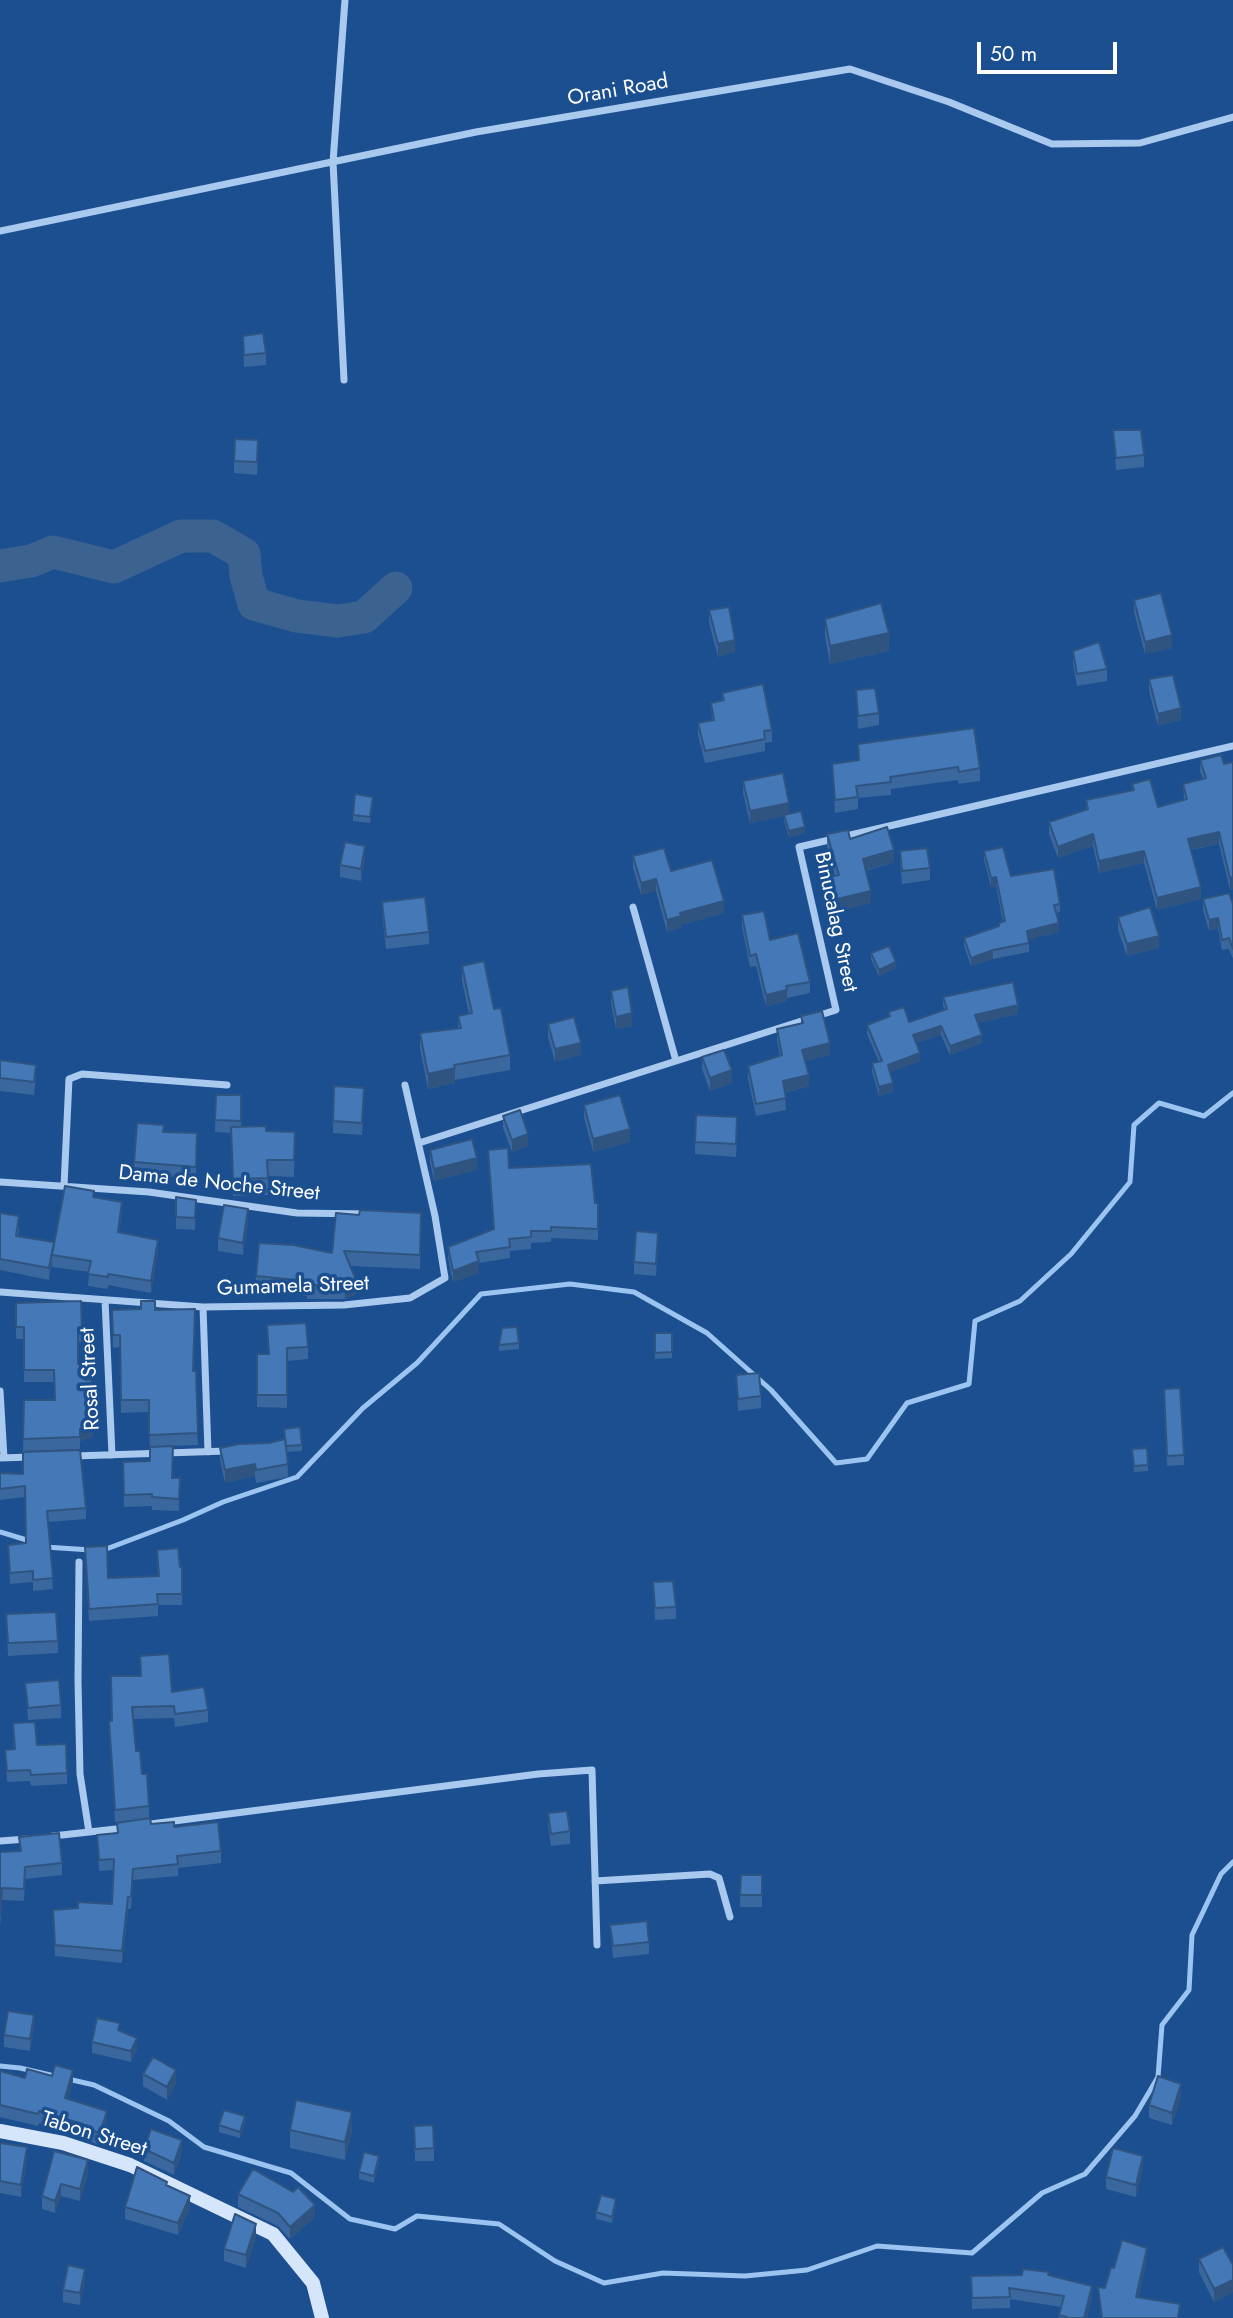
<!DOCTYPE html>
<html>
<head>
<meta charset="utf-8">
<style>
  body { margin:0 }
  #map { position:relative; width:1233px; height:2318px; overflow:hidden; background:#1b4f8f; font-family:Jost,sans-serif }
  canvas { display:block }
  .scale { position:absolute; left:977px; top:42px; width:140px; height:32px; box-sizing:border-box; border:4px solid #fff; border-top:0; padding-left:9px; font-size:21px; line-height:24px; white-space:nowrap; color:#fff; -webkit-text-stroke:5px #1b4f8f; paint-order:stroke }
</style>
</head>
<body>
<div id="map">
<canvas width="1233" height="2318"></canvas>
<div class="scale">50 m</div>
</div>
<script>
const context = document.querySelector('canvas').getContext('2d');
context.lineJoin = 'round';
function toPath(rows) {
  const path = new Path2D();
  for (const r of rows) {
    path.moveTo(r[0], r[1]);
    for (let i = 2; i < r.length; i += 2) path.lineTo(r[i], r[i + 1]);
  }
  return path;
}
function stroke(path, color, width, dash) {
  context.strokeStyle = color;
  context.lineWidth = width;
  context.lineCap = dash ? 'butt' : 'round';
  context.setLineDash(dash || []);
  context.stroke(path);
}
function fill(path, color) {
  context.fillStyle = color;
  context.fill(path, 'evenodd');
}
function drawText(font, color, halo, rows, align = 'center') {
  context.font = font + ' Jost,sans-serif';
  context.lineWidth = 7;
  context.setLineDash([]);
  context.textBaseline = 'middle';
  context.strokeStyle = halo;
  context.fillStyle = color;
  for (const [text, x, y, turn = 0] of rows) {
    context.save();
    context.translate(x, y);
    context.rotate((+turn || 0) * Math.PI / 180);
    context.textAlign = isNaN(turn) ? turn : align;
    if (halo) context.strokeText(text, 0, 0);
    context.fillText(text, 0, 0);
    context.restore();
  }
}
stroke(toPath([
  [0,1532,30,1541],
  [45,1547,91,1550],
  [101,1551,183,1520,223,1502,297,1477,363,1408,417,1363,481,1294,570,1284,634,1292,707,1333,771,1390,836,1463,867,1459,907,1403,969,1384,975,1321,1020,1301,1071,1254,1130,1182,1134,1125,1159,1103,1204,1116,1233,1093],
  [0,2066,20,2068,59,2077],
  [68,2079,94,2085,169,2121,204,2147,291,2173,350,2219,395,2229,417,2216,499,2224,555,2261,604,2283,663,2273,745,2276,807,2270,877,2246,972,2253,1042,2193,1085,2174,1135,2116,1158,2077,1162,2025,1189,1990,1192,1935,1221,1874,1233,1862]
]), '#9cc4f0', 5);
stroke(toPath([
  [0,566,31,561,53,552,114,567,181,536,213,536,244,554,246,576,254,604,297,616,338,621,364,617,396,588]
]), '#3c6290', 33);
stroke(toPath([
  [0,231,476,132,850,69,949,102,1052,144,1140,143,1233,117],
  [344,380,333,162,345,0],
  [633,907,676,1061],
  [419,1143,836,1010,799,847,1233,746],
  [0,1182,149,1192,297,1213,368,1214],
  [64,1186,69,1079,82,1074,227,1085],
  [0,1292,203,1307,344,1305,410,1298,445,1278,435,1216,405,1085],
  [105,1300,112,1455],
  [203,1307,208,1452],
  [0,1391,4,1458],
  [74,1456,227,1451],
  [0,1458,31,1457],
  [79,1562,78,1681,80,1774,89,1832],
  [143,1825,538,1774,592,1770,597,1945],
  [53,1836,125,1828],
  [0,1841,27,1839],
  [595,1881,710,1874,719,1878,730,1917]
]), '#a9c9ee', 7);
stroke(toPath([
  [0,2131,63,2143,130,2165,273,2234,313,2283,322,2318]
]), '#d6e6fa', 14);
fill(toPath([
  [243,336,266,353,266,365,244,367],
  [1113,430,1144,455,1144,467,1116,470],
  [258,453,257,475,234,473,234,461],
  [1134,600,1172,648,1145,654,1134,612],
  [709,610,735,652,718,657,709,623],
  [825,619,889,651,830,664,825,637],
  [1073,651,1107,669,1107,681,1077,686,1073,663],
  [1149,679,1181,720,1158,726,1149,691],
  [856,690,879,713,879,725,858,729],
  [722,693,772,730,772,742,765,743,765,751,705,763,698,735,698,723,712,720,711,703,722,701],
  [858,744,980,768,980,781,959,784,958,780,891,789,891,795,858,798,858,809,835,813,832,764,858,760],
  [1200,760,1224,764,1233,762,1233,889,1230,890,1219,844,1191,850,1201,899,1157,910,1144,863,1099,873,1093,846,1058,858,1049,834,1049,822,1086,810,1086,800,1132,791,1132,784,1158,807,1184,800,1183,784,1203,779,1200,772],
  [743,781,789,814,805,833,789,837,784,821,784,816,750,823,743,793],
  [373,803,370,823,353,821,353,815],
  [827,834,850,839,894,862,866,871,871,903,833,912,828,890,828,877,835,876,827,847],
  [900,851,930,868,930,880,902,884,900,864],
  [984,851,1011,876,1060,904,1060,912,1056,913,1059,932,1029,939,1029,952,993,959,971,966,964,946,964,938,999,926,999,923,1003,922,996,886,991,887,984,860],
  [633,856,671,871,724,913,681,925,681,928,667,932,656,891,641,895,633,868],
  [365,858,361,881,340,877,340,865],
  [1203,899,1233,904,1233,959,1229,949,1222,950,1218,928,1209,931,1203,910],
  [382,902,429,932,429,944,386,949,382,914],
  [742,915,770,940,810,982,810,993,787,998,787,1001,766,1006,756,966,750,967,742,927],
  [1118,917,1159,948,1127,956,1118,930],
  [871,953,896,968,879,976,871,959],
  [462,966,494,1009,510,1055,510,1070,455,1080,455,1083,428,1089,420,1049,420,1033,458,1028,458,1016,469,1014,462,981],
  [611,991,632,1026,616,1029,611,1004],
  [943,997,1018,1014,978,1023,982,1043,950,1055,941,1035,916,1043,920,1061,890,1072,893,1092,879,1096,872,1072,872,1063,879,1062,867,1034,867,1025,888,1016,888,1012,909,1022,945,1010,943,1006],
  [801,1016,830,1055,805,1061,809,1086,785,1093,786,1110,756,1116,748,1078,748,1066,780,1056,777,1040,777,1029,801,1024],
  [548,1024,581,1055,555,1062,548,1037],
  [702,1057,732,1083,710,1091,702,1069],
  [0,1060,36,1077,34,1095,0,1091],
  [216,1095,241,1095,241,1127,266,1131,295,1132,294,1177,268,1176,268,1195,233,1196,231,1133,215,1132],
  [364,1100,362,1135,333,1133,333,1121],
  [584,1105,630,1142,593,1152,584,1117],
  [503,1116,528,1146,512,1152,503,1128],
  [737,1130,736,1157,695,1154,695,1142],
  [164,1132,197,1133,196,1179,134,1174,134,1162],
  [430,1150,477,1170,434,1181,430,1162],
  [488,1150,509,1168,595,1203,598,1203,598,1240,551,1238,551,1242,531,1243,531,1249,510,1251,510,1258,479,1263,479,1273,453,1282,448,1258,448,1247,493,1229],
  [94,1197,122,1213,119,1233,158,1251,151,1293,108,1285,108,1289,88,1286,89,1272,52,1267,52,1261,49,1280,0,1270,0,1213,19,1228,18,1236,54,1248],
  [176,1197,196,1200,195,1230,176,1229],
  [248,1222,243,1255,218,1251,218,1238],
  [421,1227,420,1269,350,1266,356,1294,345,1299,307,1299,307,1296,256,1290,256,1276],
  [658,1245,656,1276,634,1274,634,1262],
  [81,1301,82,1342,78,1342,78,1364,85,1380,92,1380,93,1437,80,1441,80,1449,23,1451,24,1400,55,1400,54,1382,24,1382,24,1339,16,1339,16,1303],
  [112,1310,155,1310,194,1371,198,1445,173,1446,173,1478,180,1478,179,1511,152,1510,152,1506,124,1507,123,1462,150,1461,149,1412,121,1413,120,1347,113,1348],
  [267,1325,308,1347,308,1359,287,1361,287,1408,257,1407,257,1354,268,1354],
  [655,1333,672,1352,672,1358,655,1359],
  [519,1343,519,1349,499,1351,499,1345],
  [736,1375,761,1396,761,1408,738,1411],
  [1164,1389,1184,1455,1184,1465,1167,1466],
  [284,1429,302,1445,302,1451,287,1452,288,1477,256,1483,255,1476,225,1483,220,1460,220,1448,269,1443,284,1439],
  [1132,1449,1148,1465,1148,1471,1134,1472],
  [0,1473,86,1508,86,1519,48,1522,53,1589,33,1591,33,1582,10,1584,8,1545,26,1543,25,1497,0,1500],
  [85,1547,108,1578,158,1576,157,1550,180,1567,182,1567,182,1605,158,1605,158,1616,89,1621],
  [653,1582,676,1607,676,1619,655,1620],
  [6,1614,58,1641,58,1653,8,1656],
  [140,1656,172,1692,208,1710,208,1722,175,1727,174,1718,133,1719,136,1751,149,1806,149,1818,115,1822,109,1721,112,1721,140,1676],
  [25,1683,61,1705,61,1718,28,1720],
  [13,1723,67,1773,67,1784,31,1786,30,1781,7,1782,5,1750,14,1749],
  [548,1813,570,1831,570,1844,551,1846,548,1826],
  [117,1823,151,1824,174,1827,221,1851,221,1863,178,1868,178,1876,133,1880,131,1909,128,1909,122,1963,55,1956,53,1910,112,1904,113,1870,99,1871,97,1835,117,1833],
  [19,1837,62,1863,62,1875,25,1879,24,1901,2,1900,0,1927,0,1852,20,1851],
  [741,1875,762,1875,762,1907,740,1907],
  [610,1925,649,1942,649,1954,613,1958],
  [34,2027,30,2051,4,2047,4,2035],
  [120,2030,137,2049,131,2062,92,2053,92,2042],
  [0,2071,25,2078,73,2081,68,2099,107,2123,100,2145,82,2139,82,2136,39,2123,38,2126,0,2117],
  [143,2074,176,2083,167,2100,143,2086],
  [1181,2096,1172,2125,1149,2118,1149,2105],
  [245,2122,240,2138,219,2132,219,2125],
  [414,2126,434,2148,434,2161,415,2161],
  [290,2130,352,2131,345,2160,290,2148],
  [0,2143,27,2159,21,2197,0,2193],
  [144,2149,182,2152,174,2175,144,2161],
  [88,2160,88,2173,80,2201,61,2196,55,2213,42,2209,42,2196],
  [379,2162,374,2183,359,2179,359,2172],
  [1143,2168,1136,2197,1106,2189,1106,2177],
  [238,2194,315,2217,290,2239,278,2226,238,2207],
  [616,2206,612,2223,596,2219,596,2212],
  [125,2207,190,2208,178,2235,125,2219],
  [256,2236,246,2268,224,2261,224,2249],
  [1147,2259,1138,2298,1180,2318,1101,2318,1098,2287,1105,2288,1114,2268],
  [1199,2259,1233,2265,1233,2292,1214,2302,1199,2272],
  [1049,2275,1092,2297,1087,2318,1059,2318,1061,2307,1010,2299,1010,2308,972,2309,971,2276],
  [85,2281,80,2305,63,2302,63,2290]
]), '#3a679d');
fill(toPath([
  [889,633,889,651,830,664,830,646],
  [1172,635,1172,648,1145,654,1145,642],
  [735,640,735,652,718,657,718,644],
  [1181,708,1181,720,1158,726,1158,714],
  [789,803,789,815,750,823,750,811],
  [805,827,805,833,789,837,789,831],
  [1219,832,1219,844,1188,850,1188,839],
  [1093,834,1093,846,1058,858,1058,847],
  [365,846,365,858,361,881,361,869],
  [894,850,894,862,863,871,863,859],
  [1144,851,1144,863,1099,873,1099,861],
  [996,877,996,886,991,887,991,878],
  [1233,877,1233,889,1230,890,1230,878],
  [656,879,656,891,641,895,641,883],
  [1201,887,1201,899,1157,910,1157,898],
  [871,891,871,903,833,912,833,900],
  [724,901,724,913,681,925,681,928,667,932,667,920,680,913],
  [1218,918,1218,928,1209,931,1209,920],
  [1059,923,1059,932,1027,940,1027,931],
  [1159,936,1159,948,1127,956,1127,944],
  [993,950,993,959,971,966,971,958],
  [896,962,896,968,879,976,879,970],
  [787,990,787,1001,766,1006,766,995],
  [1018,1005,1018,1014,975,1024,975,1015],
  [632,1013,632,1026,616,1029,616,1017],
  [941,1026,941,1035,913,1044,913,1035],
  [982,1035,982,1043,950,1055,950,1046],
  [581,1043,581,1055,555,1062,555,1049],
  [830,1043,830,1055,802,1062,802,1050],
  [920,1053,920,1061,888,1073,888,1065],
  [455,1068,455,1083,428,1089,428,1074],
  [732,1070,732,1083,710,1091,710,1078],
  [809,1075,809,1086,783,1093,783,1081],
  [893,1083,893,1092,879,1096,879,1087],
  [630,1129,630,1142,593,1152,593,1139],
  [528,1134,528,1146,512,1152,512,1140],
  [477,1158,477,1170,434,1181,434,1169],
  [122,1202,122,1213,118,1244,118,1232],
  [248,1209,248,1222,243,1255,243,1243],
  [158,1240,158,1251,151,1293,151,1281],
  [54,1242,54,1255,52,1255,49,1280,49,1268],
  [479,1261,479,1273,453,1282,453,1271],
  [356,1280,356,1294,345,1299,345,1285],
  [93,1425,93,1437,80,1441,80,1429],
  [255,1464,255,1476,225,1483,225,1470],
  [128,1897,128,1909,122,1963,122,1951],
  [34,2015,34,2027,30,2051,30,2039],
  [137,2038,137,2049,131,2062,131,2051],
  [73,2070,73,2081,65,2110,65,2098],
  [176,2070,176,2083,167,2100,167,2087],
  [1181,2084,1181,2096,1172,2125,1172,2113],
  [107,2111,107,2123,100,2145,100,2133],
  [352,2112,352,2131,345,2160,345,2142],
  [245,2116,245,2122,240,2138,240,2132],
  [182,2140,182,2152,174,2175,174,2163],
  [27,2147,27,2159,21,2197,21,2185],
  [379,2156,379,2162,374,2183,374,2176],
  [1143,2156,1143,2168,1136,2197,1136,2185],
  [88,2160,88,2173,80,2201,80,2189],
  [61,2184,61,2196,55,2213,55,2201],
  [190,2196,190,2208,178,2235,178,2223],
  [616,2199,616,2206,612,2223,612,2217],
  [315,2205,315,2217,290,2239,290,2227],
  [256,2224,256,2236,246,2268,246,2255],
  [1147,2248,1147,2259,1136,2309,1136,2297],
  [85,2269,85,2281,80,2305,80,2293],
  [1233,2280,1233,2292,1214,2302,1214,2289],
  [1092,2286,1092,2297,1087,2318,1084,2318]
]), '#305480');
const building = toPath([
  [263,333,266,353,244,355,243,336,263,333],
  [1113,430,1141,430,1144,455,1116,458,1113,430],
  [235,439,258,440,257,462,234,461,235,439],
  [1161,593,1172,635,1145,642,1134,600,1161,593],
  [881,603,889,633,830,646,825,619,881,603],
  [729,607,735,640,718,644,709,610,729,607],
  [1099,642,1107,669,1077,674,1073,651,1099,642],
  [1173,675,1181,708,1158,714,1149,679,1173,675],
  [763,684,772,730,764,731,765,739,705,751,698,723,714,720,711,703,724,700,722,693,763,684],
  [875,688,879,713,858,716,856,690,875,688],
  [974,728,980,768,959,772,958,767,890,777,891,782,856,786,858,797,835,800,832,764,859,760,858,744,974,728],
  [1221,755,1224,764,1233,762,1233,877,1230,878,1219,832,1188,839,1201,887,1157,898,1144,851,1099,861,1093,834,1058,847,1049,822,1088,809,1086,800,1134,790,1132,784,1150,779,1158,807,1187,799,1183,784,1206,778,1200,760,1221,755],
  [783,773,789,803,750,811,743,781,783,773],
  [355,794,373,797,370,817,353,815,355,794],
  [801,811,805,827,789,831,784,815,801,811],
  [887,827,894,850,863,859,871,891,833,900,828,877,839,875,827,834,848,830,850,839,887,827],
  [345,842,365,846,361,869,340,865,345,842],
  [1003,847,1011,876,1054,869,1060,904,1054,905,1059,923,1027,931,1029,943,993,950,971,958,964,938,999,926,999,923,1005,921,996,877,991,878,984,851,1003,847],
  [664,848,671,871,712,860,724,901,680,913,681,916,667,920,656,879,641,883,633,856,664,848],
  [927,848,930,868,902,871,900,851,927,848],
  [1229,893,1233,904,1233,949,1229,938,1222,940,1218,918,1209,920,1203,899,1229,893],
  [425,897,429,932,386,937,382,902,425,897],
  [1150,907,1159,936,1127,944,1118,917,1150,907],
  [764,911,770,940,798,933,810,982,786,986,787,990,766,995,756,954,750,956,742,915,764,911],
  [889,946,896,962,879,970,871,953,889,946],
  [484,961,494,1009,501,1008,510,1055,454,1065,455,1068,428,1074,420,1033,461,1028,458,1016,472,1013,462,966,484,961],
  [1013,982,1018,1005,975,1015,982,1035,950,1046,941,1026,913,1035,920,1053,888,1065,893,1083,879,1087,872,1063,882,1061,867,1025,890,1016,888,1012,904,1007,909,1022,947,1009,943,997,1013,982],
  [628,987,632,1013,616,1017,611,991,628,987],
  [822,1011,830,1043,802,1050,809,1075,783,1081,786,1098,756,1104,748,1066,782,1055,777,1029,803,1023,801,1016,822,1011],
  [574,1017,581,1043,555,1049,548,1024,574,1017],
  [724,1050,732,1070,710,1078,702,1057,724,1050],
  [0,1060,36,1065,34,1082,0,1078,0,1060],
  [334,1086,364,1088,362,1123,333,1121,334,1086],
  [216,1095,241,1095,241,1121,215,1120,216,1095],
  [620,1095,630,1129,593,1139,584,1105,620,1095],
  [520,1110,528,1134,512,1140,503,1116,520,1110],
  [696,1115,737,1117,736,1144,695,1142,696,1115],
  [137,1123,164,1125,163,1132,197,1133,196,1167,134,1162,137,1123],
  [266,1126,266,1131,295,1132,294,1160,267,1160,268,1178,233,1179,231,1127,266,1126],
  [472,1139,477,1158,434,1169,430,1150,472,1139],
  [508,1148,509,1168,591,1164,595,1203,598,1203,598,1229,551,1227,551,1231,531,1231,531,1237,509,1239,510,1247,476,1252,479,1261,453,1271,448,1247,494,1229,488,1150,508,1148],
  [65,1186,94,1191,93,1197,122,1202,118,1232,158,1240,151,1281,108,1274,108,1277,88,1274,91,1261,52,1255,65,1186],
  [176,1197,196,1200,195,1218,176,1217,176,1197],
  [224,1205,248,1209,243,1243,218,1238,224,1205],
  [360,1210,421,1213,420,1255,344,1251,356,1280,345,1285,307,1285,307,1281,256,1276,259,1243,293,1245,332,1253,336,1213,359,1215,360,1210],
  [0,1213,19,1216,16,1236,54,1242,49,1268,0,1259,0,1213],
  [636,1231,658,1233,656,1264,634,1262,636,1231],
  [81,1301,82,1330,78,1330,78,1364,85,1364,85,1380,92,1380,92,1401,90,1401,93,1425,80,1429,80,1437,23,1439,24,1400,55,1400,54,1370,24,1370,24,1327,16,1327,16,1303,81,1301],
  [141,1301,155,1301,155,1310,195,1309,193,1371,196,1371,198,1433,149,1435,149,1400,121,1400,120,1335,113,1335,112,1310,141,1309,141,1301],
  [306,1323,308,1347,287,1348,287,1395,257,1395,257,1354,269,1354,267,1325,306,1323],
  [517,1327,519,1343,499,1345,502,1328,517,1327],
  [655,1333,672,1333,672,1352,655,1353,655,1333],
  [759,1373,761,1396,738,1399,736,1375,759,1373],
  [1180,1388,1184,1455,1167,1456,1164,1389,1180,1388],
  [300,1427,302,1445,286,1446,284,1429,300,1427],
  [285,1439,288,1464,256,1470,255,1464,225,1470,220,1448,239,1444,269,1443,285,1439],
  [173,1446,172,1478,180,1478,179,1499,152,1497,152,1494,124,1495,123,1462,150,1461,150,1447,173,1446],
  [1147,1448,1148,1465,1134,1466,1132,1449,1147,1448],
  [80,1450,86,1508,47,1511,53,1578,33,1580,33,1571,10,1573,8,1545,26,1543,25,1486,0,1489,0,1473,23,1474,23,1452,80,1450],
  [107,1546,108,1578,159,1576,157,1550,178,1548,180,1567,182,1567,182,1594,157,1594,158,1604,89,1609,85,1547,107,1546],
  [673,1581,676,1607,655,1608,653,1582,673,1581],
  [56,1612,58,1641,8,1643,6,1614,56,1612],
  [169,1654,172,1692,204,1687,208,1710,175,1714,174,1706,132,1707,136,1751,140,1751,142,1774,147,1774,149,1806,115,1810,109,1721,112,1721,111,1676,141,1676,140,1656,169,1654],
  [59,1680,61,1705,28,1708,25,1683,59,1680],
  [35,1722,37,1745,66,1744,67,1773,31,1775,30,1770,7,1771,5,1750,15,1749,13,1723,35,1722],
  [567,1811,570,1831,551,1834,548,1813,567,1811],
  [150,1818,151,1824,174,1822,174,1827,218,1822,221,1851,177,1856,178,1864,133,1869,131,1897,128,1897,122,1951,55,1945,53,1910,78,1908,78,1902,112,1904,114,1859,99,1860,97,1835,118,1833,117,1823,150,1818],
  [59,1833,62,1863,25,1867,24,1889,2,1888,0,1915,0,1852,21,1851,19,1837,59,1833],
  [741,1875,762,1875,762,1895,740,1895,741,1875],
  [647,1921,649,1942,613,1946,610,1925,647,1921],
  [8,2011,34,2015,30,2039,4,2035,8,2011],
  [97,2018,120,2023,118,2030,137,2038,131,2051,92,2042,97,2018],
  [153,2057,176,2070,167,2087,143,2074,153,2057],
  [55,2065,73,2070,65,2098,107,2111,100,2133,82,2127,83,2124,39,2111,38,2114,0,2105,0,2071,25,2078,27,2069,52,2076,55,2065],
  [1158,2076,1181,2084,1172,2113,1149,2105,1158,2076],
  [296,2100,352,2112,345,2142,290,2130,296,2100],
  [224,2110,245,2116,240,2132,219,2125,224,2110],
  [433,2125,434,2148,415,2149,414,2126,433,2125],
  [151,2129,182,2140,174,2163,144,2149,151,2129],
  [0,2143,27,2147,21,2185,0,2181,0,2143],
  [1113,2148,1143,2156,1136,2185,1106,2177,1113,2148],
  [54,2151,88,2160,80,2189,61,2184,55,2201,42,2196,54,2151],
  [364,2152,379,2156,374,2176,359,2172,364,2152],
  [137,2167,167,2182,166,2185,190,2196,178,2223,125,2207,137,2167],
  [253,2169,293,2192,298,2187,315,2205,290,2227,278,2213,238,2194,253,2169],
  [601,2195,616,2199,612,2217,596,2212,601,2195],
  [235,2214,256,2224,246,2255,224,2249,235,2214],
  [1122,2240,1147,2248,1136,2297,1180,2304,1178,2318,1102,2318,1098,2287,1105,2288,1111,2267,1114,2268,1122,2240],
  [1223,2247,1233,2265,1233,2280,1214,2289,1199,2259,1223,2247],
  [68,2265,85,2269,80,2293,63,2290,68,2265],
  [1023,2269,1049,2272,1048,2275,1092,2286,1084,2318,1066,2318,1067,2317,1059,2315,1064,2296,1009,2288,1010,2297,972,2298,971,2276,1022,2275,1023,2269]
]);
fill(building, '#4478b7');
stroke(building, '#305480', 2);
drawText('21px', '#fff', '#1b4f8f', [
  ["Orani Road",618,91,-10],
  ["Binucalag Street",835,922,78],
  ["Dama de Noche Street",219,1184,6],
  ["Gumamela Street",293,1287,-2],
  ["Rosal Street",91,1379,-93],
  ["Tabon Street",94,2135,17]
]);
</script>
</body>
</html>
